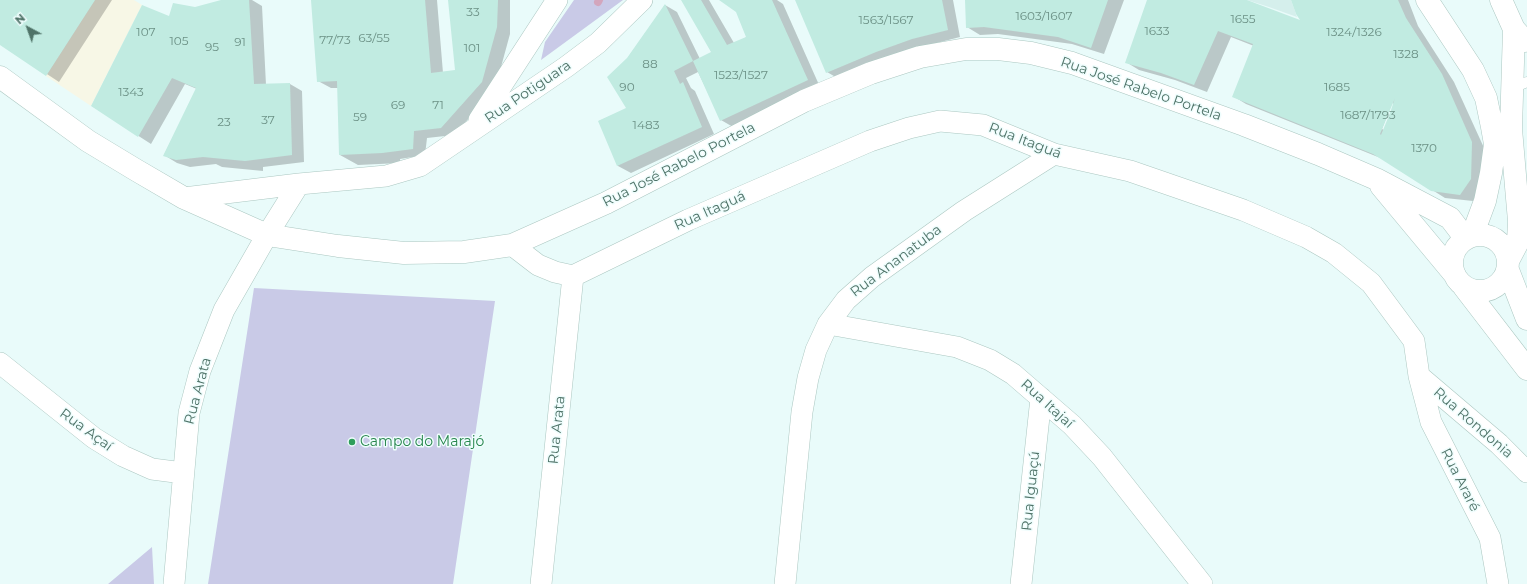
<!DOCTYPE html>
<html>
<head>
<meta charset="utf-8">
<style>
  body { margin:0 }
  #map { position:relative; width:1527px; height:584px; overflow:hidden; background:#e9fbfa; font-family:Montserrat,sans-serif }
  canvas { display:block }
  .north { position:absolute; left:8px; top:8px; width:40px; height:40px; -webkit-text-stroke:3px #effdfd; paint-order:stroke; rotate:319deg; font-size:11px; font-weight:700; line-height:16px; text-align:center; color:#4f7368 }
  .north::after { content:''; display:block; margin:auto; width:14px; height:18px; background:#4f7368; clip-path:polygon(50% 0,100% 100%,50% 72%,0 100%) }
</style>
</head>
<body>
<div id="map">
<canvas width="1527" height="584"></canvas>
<div class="north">N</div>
</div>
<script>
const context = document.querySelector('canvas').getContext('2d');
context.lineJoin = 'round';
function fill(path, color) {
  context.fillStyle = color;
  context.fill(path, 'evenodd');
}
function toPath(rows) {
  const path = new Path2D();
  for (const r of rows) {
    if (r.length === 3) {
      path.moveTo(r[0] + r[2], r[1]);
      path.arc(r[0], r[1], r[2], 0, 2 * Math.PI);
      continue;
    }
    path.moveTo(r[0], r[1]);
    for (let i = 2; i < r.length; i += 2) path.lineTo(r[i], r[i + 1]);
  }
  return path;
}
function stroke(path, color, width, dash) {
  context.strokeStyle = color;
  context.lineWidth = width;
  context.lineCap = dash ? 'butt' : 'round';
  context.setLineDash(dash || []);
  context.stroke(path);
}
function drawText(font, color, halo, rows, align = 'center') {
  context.font = font + ' Montserrat,sans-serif';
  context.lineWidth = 3;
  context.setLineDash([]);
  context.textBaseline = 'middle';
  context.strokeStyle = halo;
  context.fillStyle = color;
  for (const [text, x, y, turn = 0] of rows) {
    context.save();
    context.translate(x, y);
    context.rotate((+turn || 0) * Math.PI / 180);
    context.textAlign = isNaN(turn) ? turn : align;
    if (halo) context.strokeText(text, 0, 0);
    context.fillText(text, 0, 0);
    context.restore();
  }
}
fill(toPath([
  [1247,0,1291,0,1297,17,1269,7]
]), '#d5efec');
fill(toPath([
  [95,0,134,0,142,5,91,106,46,76]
]), '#f7f7e6');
fill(toPath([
  [574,0,623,0,541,60,545,42],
  [254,288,495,301,453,584,208,584],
  [152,547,154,584,108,584]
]), '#c9cae7');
fill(toPath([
  [0,0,112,0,59,82,0,43],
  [225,0,252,0,262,6,266,85,290,84,302,91,304,162,263,167,263,171,222,167,216,164,190,167,177,163,164,155,197,89,185,84,151,144,92,106,170,17],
  [312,0,437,0,443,73,457,71,449,0,510,0,510,34,495,89,454,135,427,138,425,155,400,159,400,163,358,165,340,155,338,88,331,88,318,81],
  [683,0,709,0,734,43,747,37,737,12,721,0,777,0,783,4,820,87,733,127,721,120,698,72,686,78,691,88,695,91,714,134,631,173,618,166,599,121,628,108,627,59,665,5,677,12,700,59,712,53],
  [796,0,953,0,960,37,925,46,839,79,827,72],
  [966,0,1124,0,1104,54,1072,44,998,34,980,35,967,27],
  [1148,0,1244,0,1303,22,1292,0,1408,0,1418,26,1454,82,1485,150,1483,187,1473,201,1445,198,1383,159,1246,104,1233,96,1254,46,1231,37,1207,92,1175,80,1139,70,1126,62],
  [1392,103,1394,104,1384,130,1382,129]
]), '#0003');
stroke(toPath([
  [598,2,599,0]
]), '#d3a6bd', 8);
fill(toPath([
  [0,0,95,0,46,76,0,45],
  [221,0,249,0,254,84,290,83,292,155,245,161,203,157,176,160,163,156,196,88,172,78,138,137,91,106,142,5,169,16,173,3,195,7],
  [311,0,425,0,431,73,455,70,448,0,498,0,497,27,482,82,441,128,414,131,413,149,382,153,339,155,337,81,317,82],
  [681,0,701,0,727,45,746,37,736,12,719,0,772,0,808,80,720,121,693,61,711,52],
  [795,0,942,0,948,30,912,39,876,52,826,73],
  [965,0,1108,0,1091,48,1058,37,984,27,966,28],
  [1147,0,1247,0,1300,20,1296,14,1291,0,1398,0,1406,18,1442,74,1472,142,1471,179,1460,195,1431,191,1373,154,1232,97,1253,44,1218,31,1194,85,1161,73,1125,63],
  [1395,98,1390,113,1381,135,1380,134],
  [665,4,693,61,674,71,680,84,683,82,702,127,617,166,598,121,626,108,607,77,627,58]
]), '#c1ebe1');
const service = toPath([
  [1512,88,1527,82]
]);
const minor = toPath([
  [479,120,557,0],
  [184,198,299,184,386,176,420,166,566,67,598,43,642,0],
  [512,245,538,265,555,272,573,276,688,220,870,141,909,128,940,121,983,125,1054,154,1130,171,1243,210,1306,237,1334,253,1371,283,1414,341,1419,376,1431,422,1490,538,1498,584],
  [828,324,957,347,990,360,1013,374,1072,425,1102,457,1202,584],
  [0,363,94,438,123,456,152,469,183,473],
  [1419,376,1499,444,1527,472],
  [174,584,189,413,200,371,224,310,267,235,299,184],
  [541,584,573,276],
  [785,584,802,412,808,378,816,350,828,324,846,300,872,277,964,211,1054,154],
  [1021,584,1041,398]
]);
const tertiary = toPath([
  [1427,0,1473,70,1486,98,1492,127,1495,144,1491,173,1485,201,1472,236],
  [1501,0,1514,29,1525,41],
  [0,77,88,141,136,170,184,198,267,235,338,246,404,253,464,252,512,245,606,203,804,101,871,73,920,57,966,49,998,49,1031,53,1072,63,1244,125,1318,154,1376,179,1450,218,1466,239],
  [1381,186,1455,275],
  [1480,263,28],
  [1509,259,1518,242,1519,221,1511,129,1514,29],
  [1508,270,1527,319],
  [1464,287,1527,369]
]);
stroke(service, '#abc7c1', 11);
stroke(minor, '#abc7c1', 22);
stroke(tertiary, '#abc7c1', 23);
stroke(service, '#fff', 10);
stroke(minor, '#fff', 21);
stroke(tertiary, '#fff', 22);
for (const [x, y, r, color] of [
  [352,442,4,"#2e9e5b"]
]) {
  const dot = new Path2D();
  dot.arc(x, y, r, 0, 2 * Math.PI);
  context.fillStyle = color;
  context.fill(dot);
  stroke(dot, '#effdfd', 1.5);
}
drawText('12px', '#6c9186', null, [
  ["33",473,12],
  ["1603/1607",1044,16],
  ["1655",1243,19],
  ["1563/1567",886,20],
  ["1633",1157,31],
  ["107",146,32],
  ["1324/1326",1354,32],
  ["63/55",374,38],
  ["77/73",335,40],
  ["105",179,41],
  ["91",240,42],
  ["95",212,47],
  ["101",472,48],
  ["1328",1406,54],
  ["88",650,64],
  ["1523/1527",741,75],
  ["90",627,87],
  ["1685",1337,87],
  ["1343",131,92],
  ["69",398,105],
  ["71",438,105],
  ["1687/1793",1368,115],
  ["59",360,117],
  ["37",268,120],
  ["23",224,122],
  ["1483",646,125],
  ["1370",1424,148]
]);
drawText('14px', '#4f7368', '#effdfd', [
  ["Rua José Rabelo Portela",1141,89,19],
  ["Rua Potiguara",528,92,-34],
  ["Rua Itaguá",1025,141,21],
  ["Rua José Rabelo Portela",679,165,-27],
  ["Rua Itaguá",710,211,-24],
  ["Rua Ananatuba",896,261,-37],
  ["Rua Arata",198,391,-75],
  ["Rua Itajaí",1047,404,42],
  ["Rua Rondonia",1473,423,41],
  ["Rua Açaí",86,430,36],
  ["Rua Arata",557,430,-84],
  ["Rua Araré",1460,480,63],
  ["Rua Iguaçú",1031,491,-84]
]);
drawText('14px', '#27864d', '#effdfd', [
  ["Campo do Marajó",360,442]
], 'left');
</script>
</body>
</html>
